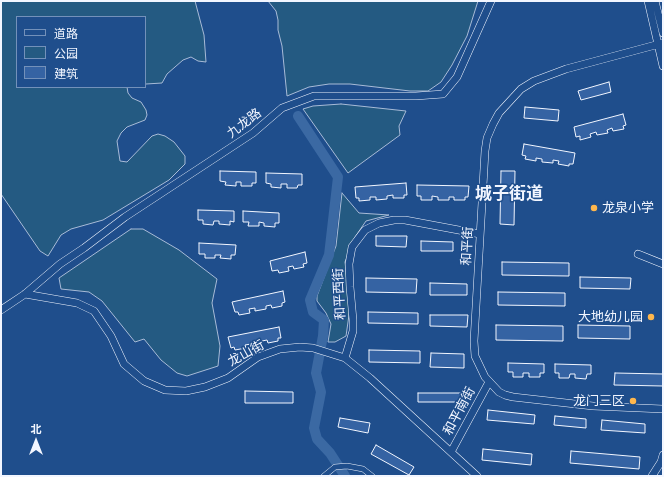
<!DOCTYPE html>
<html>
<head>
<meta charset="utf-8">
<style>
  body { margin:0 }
  #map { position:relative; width:664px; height:477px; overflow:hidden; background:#1f4e8c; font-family:Barlow,"Noto Sans SC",sans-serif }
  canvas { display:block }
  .frame { position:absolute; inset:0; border:2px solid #f2f6ff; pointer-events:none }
  .legend { position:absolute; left:16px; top:16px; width:130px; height:72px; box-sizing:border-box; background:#1f4e8c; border:1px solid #7391ba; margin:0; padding:5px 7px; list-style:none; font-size:12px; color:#f2f6ff }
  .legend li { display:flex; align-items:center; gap:8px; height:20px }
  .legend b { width:20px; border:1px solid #7391ba }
  .north { position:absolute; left:16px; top:421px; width:40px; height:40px; -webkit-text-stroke:3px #1f4e8c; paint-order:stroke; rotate:0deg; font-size:11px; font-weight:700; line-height:16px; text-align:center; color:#f2f6ff }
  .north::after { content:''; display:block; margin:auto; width:14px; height:18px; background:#f2f6ff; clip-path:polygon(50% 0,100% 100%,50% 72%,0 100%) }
</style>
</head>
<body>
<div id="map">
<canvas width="664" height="477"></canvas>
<div class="frame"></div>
<ul class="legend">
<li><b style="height:5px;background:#1f4e8c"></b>道路</li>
<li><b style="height:11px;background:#245a82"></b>公园</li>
<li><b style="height:11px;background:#3563a3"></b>建筑</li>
</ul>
<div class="north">北</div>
</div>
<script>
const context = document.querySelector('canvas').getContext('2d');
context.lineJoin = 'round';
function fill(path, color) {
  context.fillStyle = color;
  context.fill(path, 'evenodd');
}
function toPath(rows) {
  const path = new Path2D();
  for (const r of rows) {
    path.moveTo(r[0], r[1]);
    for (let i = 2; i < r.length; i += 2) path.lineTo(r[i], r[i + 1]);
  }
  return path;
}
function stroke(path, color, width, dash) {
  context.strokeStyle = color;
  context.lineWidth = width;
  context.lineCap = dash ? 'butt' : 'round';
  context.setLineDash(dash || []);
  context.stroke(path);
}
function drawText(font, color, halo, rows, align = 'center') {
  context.font = font + ' Barlow,"Noto Sans SC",sans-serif';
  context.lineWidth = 3;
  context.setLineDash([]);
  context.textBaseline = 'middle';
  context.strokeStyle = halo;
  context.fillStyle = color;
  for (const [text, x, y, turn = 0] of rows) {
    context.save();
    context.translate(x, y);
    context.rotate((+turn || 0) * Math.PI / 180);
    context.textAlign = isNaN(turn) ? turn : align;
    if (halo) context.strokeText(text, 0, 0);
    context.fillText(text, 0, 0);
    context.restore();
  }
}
const green = toPath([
  [1,1,195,1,204,35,206,62,198,61,191,57,183,60,167,74,162,83,146,84,145,84,145,17,17,17,17,87,127,87,128,93,132,98,141,102,146,110,147,115,145,120,127,127,121,133,117,141,120,161,127,162,152,136,158,134,165,136,174,142,185,156,185,164,169,180,103,220,71,229,61,235,48,256,40,251,1,194,1,1],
  [268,1,478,1,467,36,452,65,441,82,428,91,410,91,350,84,329,84,309,87,287,96,282,46,278,30,278,20,276,11,268,1],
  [341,104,406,111,399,126,400,135,348,173,303,109,313,106,341,104],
  [342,193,359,213,389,215,366,221,355,237,345,262,350,308,346,336,335,342,328,342,331,324,326,313,317,301,317,296,336,246,342,193],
  [131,229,143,229,179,250,217,279,212,303,220,346,218,366,187,376,177,373,161,360,144,339,135,342,102,301,89,292,61,289,59,278,131,229]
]);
fill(green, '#245a82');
stroke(green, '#a8bbd7', 1);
stroke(toPath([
  [298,116,338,177,329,255,310,300,313,312,324,320,323,336,316,373,321,392,314,428,317,439,330,453,345,476]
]), '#3b69a3', 10);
const building = toPath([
  [609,82,611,92,581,100,578,91,609,82],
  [525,107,559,110,558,121,524,118,525,107],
  [623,114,626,125,623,126,624,129,613,131,612,128,607,130,608,133,597,135,596,132,590,134,591,137,580,140,580,136,576,137,574,127,623,114],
  [524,144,575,153,573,164,569,164,569,166,558,164,559,161,553,160,553,163,542,162,542,159,536,158,536,161,525,159,526,156,522,155,524,144],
  [220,171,256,172,256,183,252,183,252,186,241,186,241,182,236,182,236,186,225,185,226,182,220,181,220,171],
  [501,171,515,171,514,225,500,224,501,171],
  [266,173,302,174,302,185,298,185,297,188,287,188,287,184,281,184,281,188,271,187,271,184,266,183,266,173],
  [406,183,407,195,404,195,404,198,393,198,393,195,387,196,387,199,376,200,376,197,370,197,370,200,359,201,359,198,356,198,355,187,406,183],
  [417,185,469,186,468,197,465,197,465,200,454,200,454,197,449,197,449,200,438,200,438,197,432,196,432,200,421,200,421,196,417,196,417,185],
  [198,210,234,211,234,222,230,221,230,225,219,224,219,221,214,221,213,225,203,224,203,220,198,220,198,210],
  [243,211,279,213,279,223,275,223,275,227,264,226,264,223,259,222,259,226,248,226,249,222,243,222,243,211],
  [376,236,407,236,406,247,376,246,376,236],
  [421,241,453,242,453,251,421,251,421,241],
  [199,243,236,245,235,255,231,255,231,259,220,258,221,255,215,255,215,258,205,258,205,254,199,254,199,243],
  [305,252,307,263,303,264,304,267,294,269,293,266,288,267,289,271,279,273,278,270,272,271,270,261,305,252],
  [502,262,569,263,569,276,502,275,502,262],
  [580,277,631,278,630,289,580,288,580,277],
  [366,278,417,279,416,293,366,292,366,278],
  [430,283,467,284,467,295,430,295,430,283],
  [283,291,285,302,282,303,282,306,272,308,271,305,266,306,266,309,255,311,255,308,249,309,250,313,239,315,238,312,235,312,232,302,283,291],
  [498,292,565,293,565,306,498,305,498,292],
  [368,312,418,313,418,324,368,323,368,312],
  [430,315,468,315,467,327,430,326,430,315],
  [496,325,563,326,563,341,496,340,496,325],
  [578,325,630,326,630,339,578,338,578,325],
  [279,327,281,338,278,338,278,341,268,343,267,340,262,341,262,344,251,347,251,344,245,345,246,348,235,350,234,347,231,348,228,337,279,327],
  [369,350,420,351,420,363,369,362,369,350],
  [431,353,464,354,464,368,430,367,431,353],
  [508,363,544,364,544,373,540,373,540,377,529,377,529,373,523,373,523,377,513,377,513,372,508,372,508,363],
  [555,364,591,365,591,374,587,374,586,379,575,378,575,374,570,374,569,378,559,378,559,373,555,373,555,364],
  [615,373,663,374,663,386,614,385,615,373],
  [245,391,293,392,293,403,245,403,245,391],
  [418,393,466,393,466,402,418,402,418,393],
  [488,410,535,415,534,424,487,420,488,410],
  [555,416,586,419,586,428,554,425,555,416],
  [340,418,370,423,368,433,338,427,340,418],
  [602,420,645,424,645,433,601,430,602,420],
  [376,445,414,467,409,475,371,454,376,445],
  [483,449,532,454,531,465,482,460,483,449],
  [571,451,640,457,639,469,570,463,571,451]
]);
fill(building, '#3563a3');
stroke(building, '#f2f6ff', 1);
const street = toPath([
  [324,476,335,467,347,466,363,469,372,476]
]);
const secondary = toPath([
  [648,1,663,66],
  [655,1,663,33],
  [663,43,566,69,534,81,521,89,499,113,493,124,487,138,485,151,474,341,475,356,485,377,499,392,505,395,513,397,593,406,663,409],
  [638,254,663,264],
  [25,294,77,303,94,311,111,336,124,364,144,381,165,390,186,391,205,387,228,378,258,357,280,349,300,347,313,348,345,358,370,378,477,476],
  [1,310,25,294,60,264,84,248,125,217,253,133,282,108,314,96,416,96,443,94,457,77,491,1],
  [345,358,353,331,353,320,350,287,349,264,352,247,365,230,379,223,394,220,405,220,480,234],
  [451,452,489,382],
  [652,476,661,462,663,455]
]);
stroke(street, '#f2f6ff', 6);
stroke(secondary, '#f2f6ff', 8);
stroke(street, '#1f4e8c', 5);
stroke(secondary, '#1f4e8c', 7);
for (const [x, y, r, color] of [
  [594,208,4,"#ffb74d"],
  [651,317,4,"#ffb74d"],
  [633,401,4,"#ffb74d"]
]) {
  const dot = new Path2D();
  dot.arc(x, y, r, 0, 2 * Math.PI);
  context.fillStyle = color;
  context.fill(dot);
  stroke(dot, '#1f4e8c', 1.5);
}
drawText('13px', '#f2f6ff', '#1f4e8c', [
  ["九龙路",244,123,-37],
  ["和平街",467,246,-87],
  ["和平西街",339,294,-93],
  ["龙山街",246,353,-29],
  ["和平南街",459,411,-62]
]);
drawText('13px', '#f2f6ff', '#1f4e8c', [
  ["龙泉小学",602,208,"left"],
  ["大地幼儿园",643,317],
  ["龙门三区",625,401]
], 'right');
drawText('bold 17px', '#f2f6ff', '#1f4e8c', [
  ["城子街道",509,193]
]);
</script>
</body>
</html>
